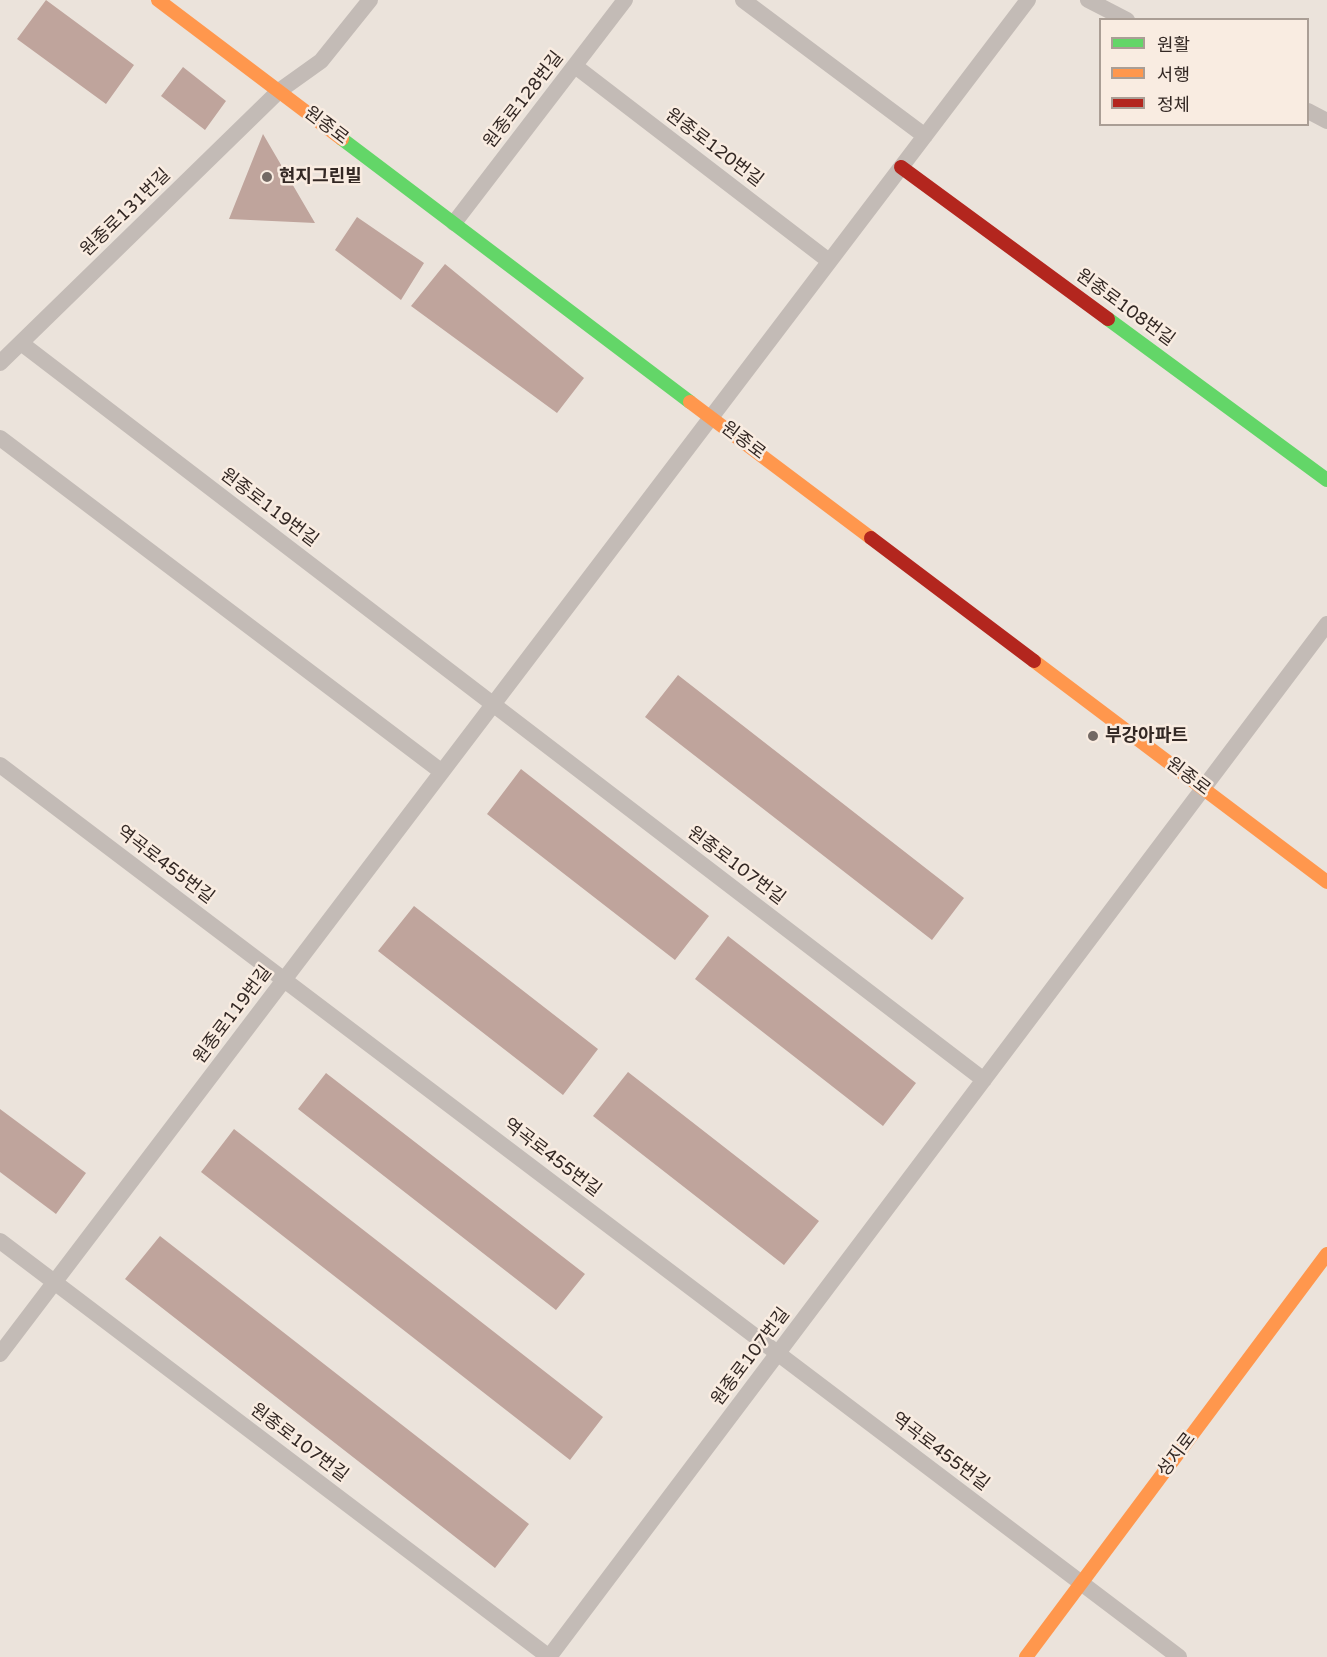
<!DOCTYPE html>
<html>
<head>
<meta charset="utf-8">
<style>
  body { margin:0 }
  #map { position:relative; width:1327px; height:1657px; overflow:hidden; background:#ebe3db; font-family:"Varela Round","Noto Sans KR",sans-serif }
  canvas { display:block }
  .legend { position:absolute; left:1099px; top:18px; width:210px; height:108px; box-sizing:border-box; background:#f9ece1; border:2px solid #aa9e95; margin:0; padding:8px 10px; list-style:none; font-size:18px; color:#332824 }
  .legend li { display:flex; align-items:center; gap:12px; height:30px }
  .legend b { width:30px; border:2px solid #aa9e95 }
</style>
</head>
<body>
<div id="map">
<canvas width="1327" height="1657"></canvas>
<ul class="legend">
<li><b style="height:8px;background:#63d668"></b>원활</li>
<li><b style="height:8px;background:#ff974d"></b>서행</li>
<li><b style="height:8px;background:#b3261e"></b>정체</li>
</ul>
</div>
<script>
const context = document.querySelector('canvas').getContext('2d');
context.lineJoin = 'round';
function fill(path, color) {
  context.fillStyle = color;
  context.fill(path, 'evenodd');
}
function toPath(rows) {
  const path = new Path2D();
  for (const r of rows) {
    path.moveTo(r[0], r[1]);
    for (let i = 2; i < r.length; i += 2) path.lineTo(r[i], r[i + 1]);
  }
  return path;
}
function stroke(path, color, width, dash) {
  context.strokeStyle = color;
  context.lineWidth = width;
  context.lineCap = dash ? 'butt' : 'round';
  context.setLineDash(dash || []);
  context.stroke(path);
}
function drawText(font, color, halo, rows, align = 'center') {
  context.font = font + ' "Varela Round","Noto Sans KR",sans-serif';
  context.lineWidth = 5;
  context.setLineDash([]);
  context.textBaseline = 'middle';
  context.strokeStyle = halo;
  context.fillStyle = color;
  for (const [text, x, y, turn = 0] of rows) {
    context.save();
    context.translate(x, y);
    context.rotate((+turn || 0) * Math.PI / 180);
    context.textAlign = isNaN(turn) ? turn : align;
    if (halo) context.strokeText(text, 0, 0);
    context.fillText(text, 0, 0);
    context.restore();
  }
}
fill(toPath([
  [46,0,134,65,106,104,17,39],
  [183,67,226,101,205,130,161,96],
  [263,134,315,223,229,219],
  [357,217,424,263,401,300,335,250],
  [445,264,584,378,557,413,411,306],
  [678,675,964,898,932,940,645,717],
  [521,769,709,916,675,960,487,814],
  [414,906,598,1049,563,1095,378,951],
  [728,936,916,1083,883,1126,695,979],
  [628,1072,819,1221,784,1265,593,1116],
  [326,1073,585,1274,556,1310,298,1109],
  [0,1109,86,1173,56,1214,0,1172],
  [234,1129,603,1417,570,1460,201,1172],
  [160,1236,529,1524,495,1568,125,1279]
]), '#bfa49c');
stroke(toPath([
  [743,0,925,136],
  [1088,0,1127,20],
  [575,66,829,261],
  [1308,111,1327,121],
  [454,223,625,0],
  [21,343,984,1080],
  [0,363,279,91,321,61,370,0],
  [0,438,442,772],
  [0,765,1179,1657],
  [0,1241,549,1657],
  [0,1354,1028,0],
  [549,1657,1327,624]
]), '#c3bbb6', 16);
stroke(toPath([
  [342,139,690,402],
  [1108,319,1327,480]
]), '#63d668', 14);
stroke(toPath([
  [158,0,342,139],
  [690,402,871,538],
  [1034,661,1327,882],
  [1026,1657,1327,1254]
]), '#ff974d', 14);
stroke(toPath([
  [901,167,1108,319],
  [871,538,1034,661]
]), '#b3261e', 14);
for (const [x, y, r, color] of [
  [267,177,6,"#736964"],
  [1093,736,6,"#736964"]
]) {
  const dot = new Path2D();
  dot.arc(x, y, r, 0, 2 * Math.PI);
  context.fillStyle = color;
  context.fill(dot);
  stroke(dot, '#f9ece1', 2);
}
drawText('18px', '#332824', '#f9ece1', [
  ["원종로128번길",524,100,-52],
  ["원종로",326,126,37],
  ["원종로120번길",714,148,37],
  ["원종로131번길",126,213,-44],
  ["원종로108번길",1125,308,36],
  ["원종로",743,441,37],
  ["원종로119번길",269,508,37],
  ["원종로",1188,777,37],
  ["역곡로455번길",165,865,37],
  ["원종로107번길",736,866,37],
  ["원종로119번길",233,1015,-53],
  ["역곡로455번길",552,1158,37],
  ["원종로107번길",751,1357,-53],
  ["원종로107번길",299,1443,37],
  ["역곡로455번길",940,1452,37],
  ["성지로",1177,1455,-53]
]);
drawText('bold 18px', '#332824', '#f9ece1', [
  ["현지그린빌",279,177],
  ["부강아파트",1105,736]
], 'left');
</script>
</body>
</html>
